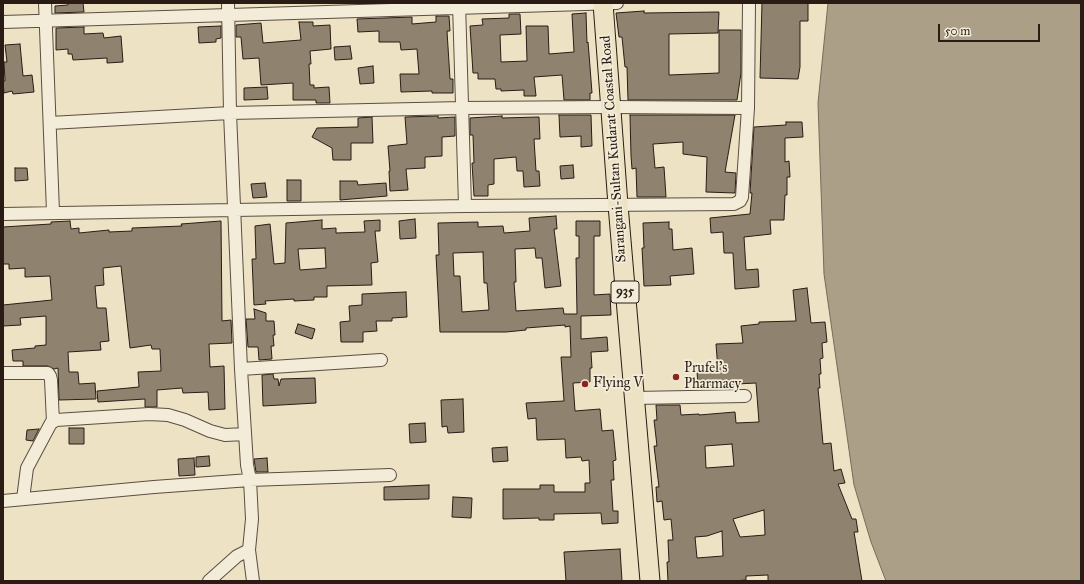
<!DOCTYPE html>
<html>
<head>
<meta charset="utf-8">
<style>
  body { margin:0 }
  #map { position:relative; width:1084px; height:584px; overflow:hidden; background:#ede2c4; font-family:"IM FELL Great Primer",serif }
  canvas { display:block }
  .frame { position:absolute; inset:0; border:4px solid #2a1c15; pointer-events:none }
  .scale { position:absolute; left:938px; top:24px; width:102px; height:18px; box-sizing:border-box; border:2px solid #2a1c15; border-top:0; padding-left:5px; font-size:12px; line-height:14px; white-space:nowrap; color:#2a1c15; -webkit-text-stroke:3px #f3ecd9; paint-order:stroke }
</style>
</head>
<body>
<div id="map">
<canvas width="1084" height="584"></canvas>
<div class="frame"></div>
<div class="scale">50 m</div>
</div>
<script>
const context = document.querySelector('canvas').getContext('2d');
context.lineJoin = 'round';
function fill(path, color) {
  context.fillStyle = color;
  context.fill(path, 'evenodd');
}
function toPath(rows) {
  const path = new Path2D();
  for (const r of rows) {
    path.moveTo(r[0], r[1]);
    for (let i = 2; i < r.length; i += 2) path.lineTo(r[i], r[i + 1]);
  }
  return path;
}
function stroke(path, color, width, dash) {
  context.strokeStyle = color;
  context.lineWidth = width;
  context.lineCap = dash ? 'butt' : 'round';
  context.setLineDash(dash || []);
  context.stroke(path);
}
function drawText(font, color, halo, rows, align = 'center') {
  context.font = font + ' "IM FELL Great Primer",serif';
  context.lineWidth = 3.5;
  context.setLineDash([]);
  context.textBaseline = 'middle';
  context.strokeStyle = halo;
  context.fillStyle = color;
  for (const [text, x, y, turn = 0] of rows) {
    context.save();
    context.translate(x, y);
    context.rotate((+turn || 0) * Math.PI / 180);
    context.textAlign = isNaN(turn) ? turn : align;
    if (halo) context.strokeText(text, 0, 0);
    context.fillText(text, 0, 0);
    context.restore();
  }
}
const water = toPath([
  [828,3,1081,3,1081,581,886,581,871,542,854,485,824,274,818,103,828,3]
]);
fill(water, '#ab9f88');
stroke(water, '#776b5a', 1);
const building = toPath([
  [68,3,83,3,84,12,55,13,55,6,68,5,68,3],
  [762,3,808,3,808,21,800,21,800,67,798,79,760,78,762,3],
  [644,11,644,13,719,12,718,33,669,34,669,75,719,73,719,30,741,30,741,73,737,100,628,100,627,67,625,67,622,37,619,37,616,13,644,11],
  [586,13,587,43,588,42,589,54,592,93,590,93,590,100,564,100,562,75,534,77,536,96,524,96,524,90,501,91,501,89,496,89,495,79,478,79,478,73,473,73,470,26,483,25,482,19,509,18,509,14,520,14,521,34,500,35,501,62,527,61,526,26,548,26,549,54,574,52,572,14,586,13],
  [436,16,449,16,450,31,447,31,450,79,453,79,453,93,432,93,432,91,401,92,400,74,419,74,417,49,401,50,400,42,379,42,379,31,358,32,357,19,412,17,412,24,436,22,436,16],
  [299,22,313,22,313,26,330,25,331,49,310,51,311,64,309,64,310,85,314,85,314,88,329,87,330,103,316,103,316,100,293,100,293,83,261,85,259,58,243,59,241,37,236,37,236,25,261,23,263,43,301,40,299,22],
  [221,26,221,38,216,39,216,42,199,43,198,27,221,26],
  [84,27,84,34,103,33,104,38,121,36,123,62,107,63,107,58,73,60,72,54,68,54,68,49,56,50,56,28,84,27],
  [20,44,23,76,32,75,34,92,13,94,12,91,4,93,3,81,5,81,4,62,7,62,5,45,20,44],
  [350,46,352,59,335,60,334,47,350,46],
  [373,66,374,83,360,84,358,68,373,66],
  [267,87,268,99,244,100,244,88,267,87],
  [559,115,591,115,592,146,581,147,581,136,560,137,559,115],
  [630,115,735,115,725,172,736,173,735,193,706,192,707,157,683,154,683,142,653,144,655,168,664,167,666,197,637,197,636,168,632,169,631,156,630,115],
  [438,116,438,118,455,117,455,136,442,137,442,156,425,157,425,168,406,169,408,190,390,191,389,171,390,171,388,146,407,144,405,117,438,116],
  [502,116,502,118,539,117,540,139,534,139,536,171,539,171,540,186,524,187,523,171,517,171,516,157,494,159,494,184,488,185,488,196,474,196,472,163,474,163,473,135,470,135,470,118,502,116],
  [372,117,373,143,351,143,351,160,333,160,332,148,312,137,317,128,358,127,358,118,372,117],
  [786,122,802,122,803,137,785,138,785,162,789,161,790,177,787,177,787,195,785,195,784,220,770,220,771,234,744,237,746,270,758,269,759,287,735,289,733,253,724,253,723,232,711,233,710,218,750,214,752,193,750,193,754,127,786,125,786,122],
  [573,165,574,178,561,179,560,166,573,165],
  [15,168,27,168,28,180,15,181,15,168],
  [287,180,301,180,301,201,287,201,287,180],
  [340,181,357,181,358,185,386,183,387,196,340,200,340,181],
  [265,183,267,197,253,198,251,184,265,183],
  [556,216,557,229,554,229,561,286,545,288,542,258,536,258,535,248,515,249,516,282,514,282,516,311,563,308,564,314,577,314,576,258,579,258,579,236,576,236,576,221,600,221,600,236,594,236,594,295,610,294,611,315,581,316,581,339,607,337,608,351,591,352,592,368,590,368,590,382,573,383,575,411,600,409,602,431,613,430,616,460,613,461,614,480,611,480,613,511,618,511,618,523,602,524,601,513,554,514,554,520,539,520,539,518,503,519,503,489,540,489,540,485,554,485,554,492,585,492,585,483,590,483,589,460,582,461,581,457,566,458,565,439,537,440,536,418,528,419,526,403,564,401,561,357,571,357,570,326,565,327,565,325,526,328,526,330,506,332,440,332,436,255,439,255,438,223,478,222,478,227,503,226,504,233,530,231,529,218,556,216],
  [483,252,484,283,487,283,489,310,462,312,460,276,454,276,453,253,483,252],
  [415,219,416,238,400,239,399,221,415,219],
  [322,220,322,229,336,228,336,233,365,232,364,221,380,220,380,231,375,231,378,262,371,263,372,285,327,286,327,297,314,297,314,300,294,301,294,299,265,301,266,304,254,305,252,259,256,259,255,226,270,224,274,264,285,263,286,223,322,220],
  [325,248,326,268,300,270,298,249,325,248],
  [70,221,71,229,79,228,79,233,109,230,109,232,132,231,132,228,182,226,181,224,221,221,222,321,231,320,232,343,209,344,210,367,224,366,225,409,209,410,208,392,183,393,182,388,157,390,157,407,145,407,145,399,98,402,97,391,139,387,138,372,161,371,160,349,152,349,151,345,130,348,121,266,103,268,104,285,95,286,97,308,106,308,109,341,100,342,101,350,68,352,69,372,78,372,79,384,95,383,96,399,59,400,58,368,54,369,48,366,23,366,23,361,13,361,12,350,35,348,35,346,46,345,46,316,20,318,21,325,3,326,3,305,52,300,50,276,25,277,25,268,9,269,9,264,3,264,3,227,51,224,51,222,70,221],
  [669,222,669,229,672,229,673,250,692,248,694,274,670,276,671,285,644,286,642,248,644,248,643,223,669,222],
  [807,288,811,323,825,322,827,342,822,343,823,358,820,359,821,374,819,374,820,388,818,388,823,444,831,443,834,471,841,469,845,483,838,484,852,519,856,519,858,532,854,532,862,581,768,581,768,575,746,576,746,580,732,581,668,581,667,562,669,562,668,540,673,540,671,519,664,520,662,501,657,502,656,487,659,487,654,446,657,446,654,420,657,420,656,405,680,405,681,415,699,414,699,415,735,412,736,423,759,422,756,383,698,386,697,372,718,370,716,344,743,343,741,326,759,324,759,322,796,321,793,290,807,288],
  [732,444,734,466,706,468,705,446,732,444],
  [764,510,765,535,740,537,733,519,764,510],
  [722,531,723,556,697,558,695,537,707,536,722,531],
  [406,292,407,317,392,318,392,321,376,321,377,331,363,332,363,342,341,342,340,322,350,321,349,306,362,305,362,294,406,292],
  [254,309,266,313,266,321,274,321,275,335,273,335,274,346,271,346,272,359,259,360,258,347,248,347,246,319,255,319,254,309],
  [298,324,315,329,312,339,295,333,298,324],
  [273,374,274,379,278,379,279,386,281,379,315,378,316,403,263,406,262,375,273,374],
  [463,399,464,432,448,433,447,426,442,427,441,400,463,399],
  [425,423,426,442,410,443,409,424,425,423],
  [69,428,84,428,84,444,69,444,69,428],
  [39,429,33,441,26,440,27,430,39,429],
  [507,447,508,461,493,462,492,448,507,447],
  [209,456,210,466,196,467,196,457,209,456],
  [194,458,195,475,179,476,178,459,194,458],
  [267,458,268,472,256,472,254,459,267,458],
  [429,485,429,499,384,500,384,487,429,485],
  [453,497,472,498,471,518,452,517,453,497],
  [620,549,622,581,566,581,564,552,620,549]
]);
fill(building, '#8f8370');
stroke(building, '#2a1c15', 1);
const minor = toPath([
  [45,3,53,212],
  [459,3,465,206],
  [3,22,617,3],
  [50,123,230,113,462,108,611,107,748,108],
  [3,214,465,206,734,204,740,201,742,197,748,108,749,3],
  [241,369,381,360],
  [3,373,48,373,50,376,51,380,53,422],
  [634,398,745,396],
  [23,499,27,468,51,423,56,420,149,414,168,415,185,420,210,431,225,435,245,434],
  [3,501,154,487,250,480,247,465,241,369,230,113,228,3],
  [209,581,237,556,249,550],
  [253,581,249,550,252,519,250,480,390,475]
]);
const primary = toPath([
  [603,3,618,205,650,581]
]);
stroke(minor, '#5b4e41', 14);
stroke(primary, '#2a1c15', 21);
stroke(minor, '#f3ecd9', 12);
stroke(primary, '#ede2c4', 19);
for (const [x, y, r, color] of [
  [676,377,4,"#8f2418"],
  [585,384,4,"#8f2418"]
]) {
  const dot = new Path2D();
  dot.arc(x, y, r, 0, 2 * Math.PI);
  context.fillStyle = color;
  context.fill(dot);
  stroke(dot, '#f3ecd9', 1.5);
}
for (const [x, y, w] of [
  [625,292,28]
]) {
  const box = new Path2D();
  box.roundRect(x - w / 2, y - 11, w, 22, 3);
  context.fillStyle = '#f3ecd9';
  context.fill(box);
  stroke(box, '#2a1c15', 1);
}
drawText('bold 13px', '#2a1c15', null, [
  ["935",625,292]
]);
drawText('14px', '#2a1c15', '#f3ecd9', [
  ["Sarangani-Sultan Kudarat Coastal Road",614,149,-94]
]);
drawText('14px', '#2a1c15', '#f3ecd9', [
  ["Prufel's",684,369],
  ["Pharmacy",684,385],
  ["Flying V",593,384]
], 'left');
</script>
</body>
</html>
